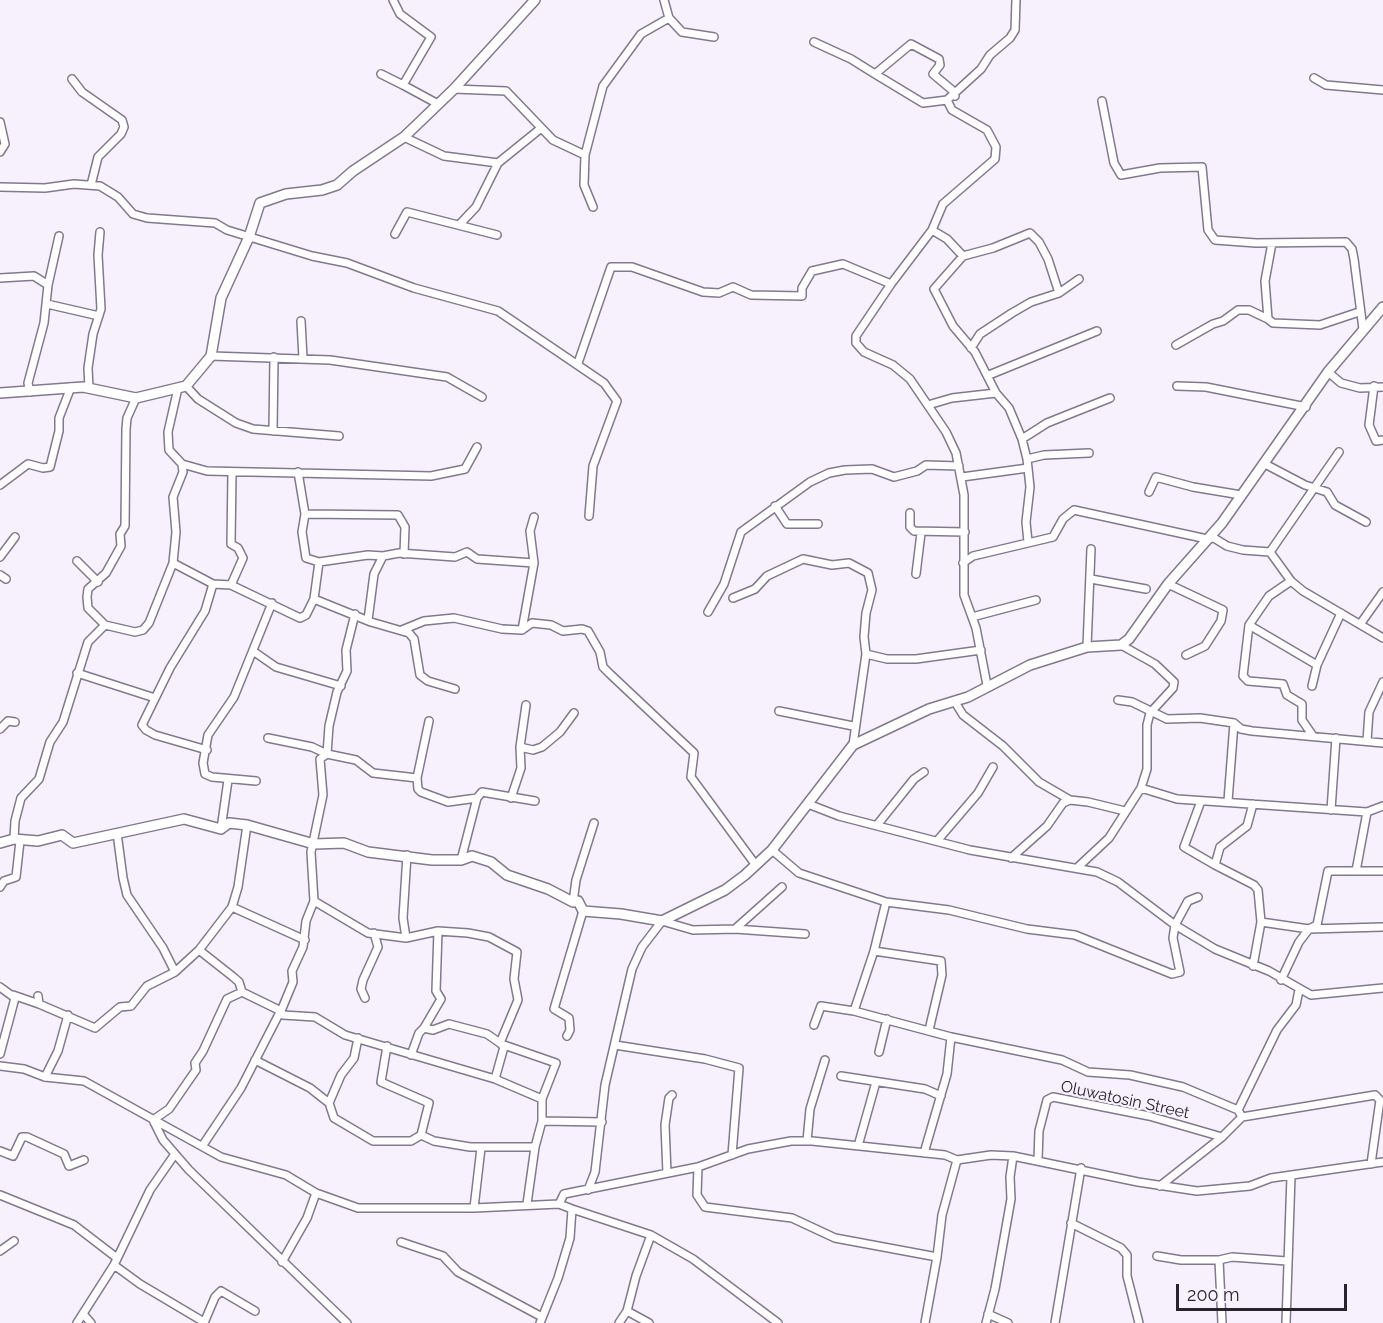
<!DOCTYPE html>
<html>
<head>
<meta charset="utf-8">
<style>
  body { margin:0 }
  #map { position:relative; width:1383px; height:1323px; overflow:hidden; background:#f6f1fc; font-family:Raleway,sans-serif }
  canvas { display:block }
  .scale { position:absolute; left:1176px; top:1284px; width:171px; height:27px; box-sizing:border-box; border:3px solid #28232d; border-top:0; padding-left:8px; font-size:18px; line-height:21px; white-space:nowrap; color:#28232d; -webkit-text-stroke:4px #f6f1fc; paint-order:stroke }
</style>
</head>
<body>
<div id="map">
<canvas width="1383" height="1323"></canvas>
<div class="scale">200 m</div>
</div>
<script>
const context = document.querySelector('canvas').getContext('2d');
context.lineJoin = 'round';
function toPath(rows) {
  const path = new Path2D();
  for (const r of rows) {
    path.moveTo(r[0], r[1]);
    for (let i = 2; i < r.length; i += 2) path.lineTo(r[i], r[i + 1]);
  }
  return path;
}
function stroke(path, color, width, dash) {
  context.strokeStyle = color;
  context.lineWidth = width;
  context.lineCap = dash ? 'butt' : 'round';
  context.setLineDash(dash || []);
  context.stroke(path);
}
function drawText(font, color, halo, rows, align = 'center') {
  context.font = font + ' Raleway,sans-serif';
  context.lineWidth = 4.5;
  context.setLineDash([]);
  context.textBaseline = 'middle';
  context.strokeStyle = halo;
  context.fillStyle = color;
  for (const [text, x, y, turn = 0] of rows) {
    context.save();
    context.translate(x, y);
    context.rotate((+turn || 0) * Math.PI / 180);
    context.textAlign = isNaN(turn) ? turn : align;
    if (halo) context.strokeText(text, 0, 0);
    context.fillText(text, 0, 0);
    context.restore();
  }
}
const street = toPath([
  [393,0,400,14,431,37,403,85,438,104],
  [669,18,682,32,714,37],
  [814,42,851,59,875,74,911,44,939,59,940,65,933,74,952,90,955,96],
  [381,74,403,85],
  [875,74,923,103,947,100],
  [1314,78,1326,85,1383,90],
  [72,79,82,92,122,120,124,127,121,134,98,157,91,185],
  [454,89,506,91,553,140,585,155],
  [1102,101,1114,163,1121,175,1160,168,1202,167,1208,230,1215,240,1256,243,1346,242,1352,249,1354,259,1363,329],
  [0,122,5,144,0,152],
  [404,137,444,156,498,163,476,207,459,225],
  [498,163,540,129],
  [0,187,45,188,74,184,100,186,118,197,133,214,147,218,215,223,227,230,312,256,347,263,414,288,498,311,604,383,617,401,593,466,589,516],
  [593,207,584,185,585,155,603,86,641,34,669,18,664,0],
  [932,230,947,239,963,256],
  [395,234,407,212,497,235],
  [1272,243,1265,281,1268,319,1273,323,1320,325,1359,312],
  [0,278,34,276,48,285],
  [1059,293,1048,259,1039,242,1030,233,993,248,963,256,934,289,953,326,975,352,996,393,1009,408,1022,439,1047,423,1110,398],
  [47,304,99,316],
  [301,321,303,358],
  [1176,345,1213,324,1223,321,1238,310,1249,310,1268,319],
  [971,348,980,334,1012,313,1031,302,1059,293,1079,279],
  [211,356,330,360,447,377,482,397],
  [578,363,611,267,632,267,703,292,719,293,733,287,751,295,802,296,802,288,812,271,843,264,891,284],
  [1328,372,1341,383,1360,388,1383,387],
  [989,375,1097,331],
  [186,386,198,399,236,423,253,429,339,436],
  [1177,386,1206,387,1306,407],
  [1374,386,1369,425,1376,441,1383,440],
  [89,388,88,368,93,334,101,309,98,255,100,232],
  [178,388,168,432,169,450,182,464,207,471,431,476,465,469,477,447],
  [30,392,28,383,44,323,48,285,59,236],
  [136,398,127,418,126,429,125,526,120,534,121,546,106,573,88,589,87,597,88,608,105,625,135,632,143,630,149,623,173,563,176,532,173,497,183,472,182,464],
  [928,405,952,398,996,393],
  [273,431,274,357],
  [1022,439,1027,459,1030,487,1026,522,1028,542],
  [1027,459,1044,455,1089,453],
  [1265,464,1305,485,1327,492,1335,505,1366,522],
  [298,472,305,514,302,532,306,558,319,562,368,555,383,556],
  [962,477,1028,468],
  [0,485,28,464,43,468,50,467,59,431,59,418,71,387],
  [1149,492,1156,477,1193,487,1241,495],
  [775,506,787,524,818,524],
  [910,513,910,527,914,531,965,532],
  [305,514,398,515,405,527,404,554],
  [1270,552,1291,581,1303,591,1383,638],
  [1270,552,1339,452],
  [0,557,15,537],
  [77,561,98,582],
  [173,563,213,584,231,585,300,618,306,615,314,599,319,562],
  [963,563,973,556,1053,537,1063,519,1074,510,1207,539,1214,538,1227,546,1243,550,1270,552],
  [916,574,921,533],
  [0,575,6,579],
  [1091,579,1146,589],
  [1291,581,1269,596,1249,625,1243,676,1248,681,1283,684,1287,695,1302,704,1302,720,1313,736],
  [1168,584,1223,610,1221,621,1205,646,1186,655],
  [231,585,243,558,238,548,231,544,232,473],
  [733,598,755,589,767,576,803,559,832,565,849,563,868,573,872,590,866,613,864,637,866,654,853,745],
  [314,599,371,622,409,633,414,639,420,675,428,681,455,689],
  [708,612,724,584,741,532,810,482,829,473,845,470,872,469,894,477,917,471,926,465,959,466],
  [972,617,1036,600],
  [368,620,374,574,383,556,399,553,455,557,467,552,477,559,534,563],
  [1361,623,1383,592],
  [1249,625,1317,665,1312,686],
  [402,630,424,621,454,618,502,629,522,630,532,623,551,625,563,631,582,629,588,631,600,652,603,667,610,674,694,753,691,777,755,864],
  [522,630,534,563,530,531,534,517],
  [1087,647,1091,549],
  [253,651,276,667,341,686],
  [866,654,887,659,916,659,981,650],
  [1317,665,1341,613],
  [77,673,155,698],
  [987,685,976,628,964,595,964,495,956,453,946,432,910,379,893,365,864,352,856,343,856,336,891,284,932,230,943,204,995,159,996,147,987,130,952,110,947,100,981,69,990,55,1010,38,1015,30,1016,0],
  [1118,700,1132,702,1167,719,1200,718,1234,723,1241,729,1252,731,1383,743],
  [955,702,963,715,1003,746,1039,782,1070,800],
  [779,711,853,726],
  [0,729,8,721,15,722],
  [268,738,312,747,327,754,356,760,373,773,417,778,429,721],
  [1367,741,1369,712,1383,682],
  [520,747,533,750,542,747,560,732,574,713],
  [207,750,155,735,146,730,142,725,170,668,205,611,213,584],
  [417,778,418,789,421,792,448,802,477,798,482,792,535,801],
  [256,781,212,777,205,774,203,763,208,735,234,697,272,603],
  [1141,788,1177,799,1367,812],
  [511,798,521,768,520,747,526,705],
  [1201,801,1184,847,1215,865],
  [1228,801,1234,723],
  [808,804,839,816,970,850,1097,872,1118,882,1175,925,1215,949,1269,971,1311,995,1383,988],
  [1253,804,1247,826,1220,847,1215,865,1254,885,1258,890,1261,922,1309,929,1383,927],
  [1331,810,1336,738],
  [877,825,914,779,924,772],
  [221,829,228,780],
  [117,833,123,878,127,895,163,948,175,972],
  [14,839,15,821,21,798,39,779,50,742,63,722,88,642,105,625],
  [937,841,978,793,993,767],
  [772,850,799,873,886,902,949,910,1027,929,1075,935,1172,974,1180,972,1173,938,1175,925,1188,901,1198,897],
  [1011,858,1047,826,1063,803,1070,800,1088,802,1125,811],
  [461,860,477,798],
  [1078,867,1109,838,1141,788,1147,769,1147,725,1150,713,1173,688,1174,682,1155,664,1121,645],
  [1356,871,1367,812,1383,806],
  [0,887,4,881,16,877,20,841],
  [314,901,368,933,406,938,438,931,468,933,489,937,517,952,514,979,518,1000,500,1043,504,1047,495,1079],
  [573,902,576,880,594,823],
  [232,907,305,940],
  [735,929,782,887],
  [406,938,403,918,407,855],
  [874,951,941,961,942,975,929,1030],
  [1253,966,1261,922],
  [1281,980,1299,942,1309,929,1317,925,1328,871,1383,871],
  [0,987,15,998,0,1054],
  [242,992,281,1011],
  [13,995,39,1004],
  [38,996,39,1004,95,1028,120,1007,131,1006,147,986,175,972,199,950,232,907,238,887,247,825],
  [365,998,361,989,363,980,378,947,374,933],
  [854,1011,874,951,886,902],
  [283,1015,315,1017,345,1035,495,1079,542,1099,542,1121,535,1147,527,1204],
  [814,1025,821,1006,854,1011,951,1037,1062,1060,1088,1072,1130,1075,1183,1087,1238,1110,1242,1117],
  [424,1028,441,999,436,991,438,931],
  [567,1036,570,1030,569,1018,554,1009,583,911],
  [504,1045,556,1063,542,1099],
  [615,1045,705,1059,739,1068,732,1155],
  [879,1052,887,1019],
  [411,1055,419,1033,424,1028,433,1030,449,1024,487,1034,500,1043],
  [255,1060,310,1088,329,1103,334,1118,373,1141,411,1141,421,1135,429,1103,381,1082,387,1046],
  [0,1066,24,1069,45,1077,84,1081,221,1157,286,1175,316,1193,358,1208,474,1208,559,1204,564,1194,698,1167,748,1149,791,1141,812,1141,945,1155,957,1160,991,1155,1013,1156,1138,1182,1197,1191,1250,1186,1271,1178,1383,1162],
  [841,1076,925,1089,941,1096],
  [45,1077,58,1051,68,1015],
  [329,1103,341,1075,354,1058,358,1038],
  [1238,1110,1277,1030,1296,1005,1299,990],
  [153,1120,169,1109,196,1070,195,1063,203,1051,227,999,242,992,239,982,232,976,199,950],
  [542,1121,602,1122],
  [154,1122,163,1140,189,1170,347,1323],
  [421,1135,434,1141,470,1147,535,1147],
  [807,1141,810,1109,825,1060],
  [203,1145,241,1088,279,1014,283,1015,281,1011,293,982,292,971,303,947,306,921,314,901,311,852,323,795,320,759,327,754,329,726,337,692,347,671,346,650,355,614],
  [858,1146,876,1082],
  [0,1151,13,1156,22,1137,27,1137,64,1154,69,1166,84,1160],
  [924,1153,947,1074,951,1037],
  [1038,1160,1039,1131,1047,1100,1053,1097,1149,1116,1222,1137],
  [698,1167,697,1195,705,1207,792,1218,835,1238,937,1257,942,1215,957,1160],
  [667,1173,665,1125,669,1098,672,1095],
  [1160,1186,1222,1137,1242,1117,1375,1095,1380,1100,1371,1164],
  [588,1190,595,1172,605,1085,632,969,642,947,662,921,693,930,735,929,805,934],
  [0,1195,74,1225,117,1258],
  [474,1208,481,1148],
  [572,1209,651,1235,693,1259,778,1323],
  [1071,1223,1121,1248,1127,1255,1127,1276,1139,1323],
  [401,1242,443,1256,458,1272,542,1317],
  [0,1251,14,1241],
  [1157,1256,1181,1260,1219,1260,1232,1257,1287,1261],
  [1219,1260,1222,1323],
  [282,1262,307,1218,316,1193],
  [114,1265,140,1284,204,1322],
  [627,1311,649,1323],
  [988,1314,1008,1323],
  [84,1315,91,1323],
  [77,1323,114,1265,150,1190,175,1154],
  [204,1323,215,1297,221,1291,255,1311],
  [540,1323,558,1278,570,1238,572,1209,559,1204],
  [619,1323,627,1311,636,1276,651,1235],
  [925,1323,937,1257],
  [986,1323,995,1289,1011,1199,1010,1177,1013,1156],
  [1055,1323,1081,1168],
  [1286,1323,1291,1176]
]);
const secondary = toPath([
  [0,393,83,387,136,398,186,386,211,356,221,298,249,237,260,203,286,194,322,190,337,185,353,171,404,137,454,89,535,0],
  [0,843,14,839,38,841,62,835,73,843,184,819,221,829,229,823,247,825,314,844,344,843,368,852,432,860,461,860,472,856,491,862,507,875,548,889,573,902,578,901,583,911,621,914,662,921,725,890,745,875,772,850,853,745,929,709,968,697,1030,665,1087,647,1121,645,1129,639,1168,584,1222,523,1328,372,1383,307]
]);
stroke(street, '#837890', 10);
stroke(secondary, '#837890', 12);
stroke(street, '#fff', 7);
stroke(secondary, '#fff', 9);
drawText('16px', '#28232d', '#f6f1fc', [
  ["Oluwatosin Street",1125,1100,12]
]);
</script>
</body>
</html>
